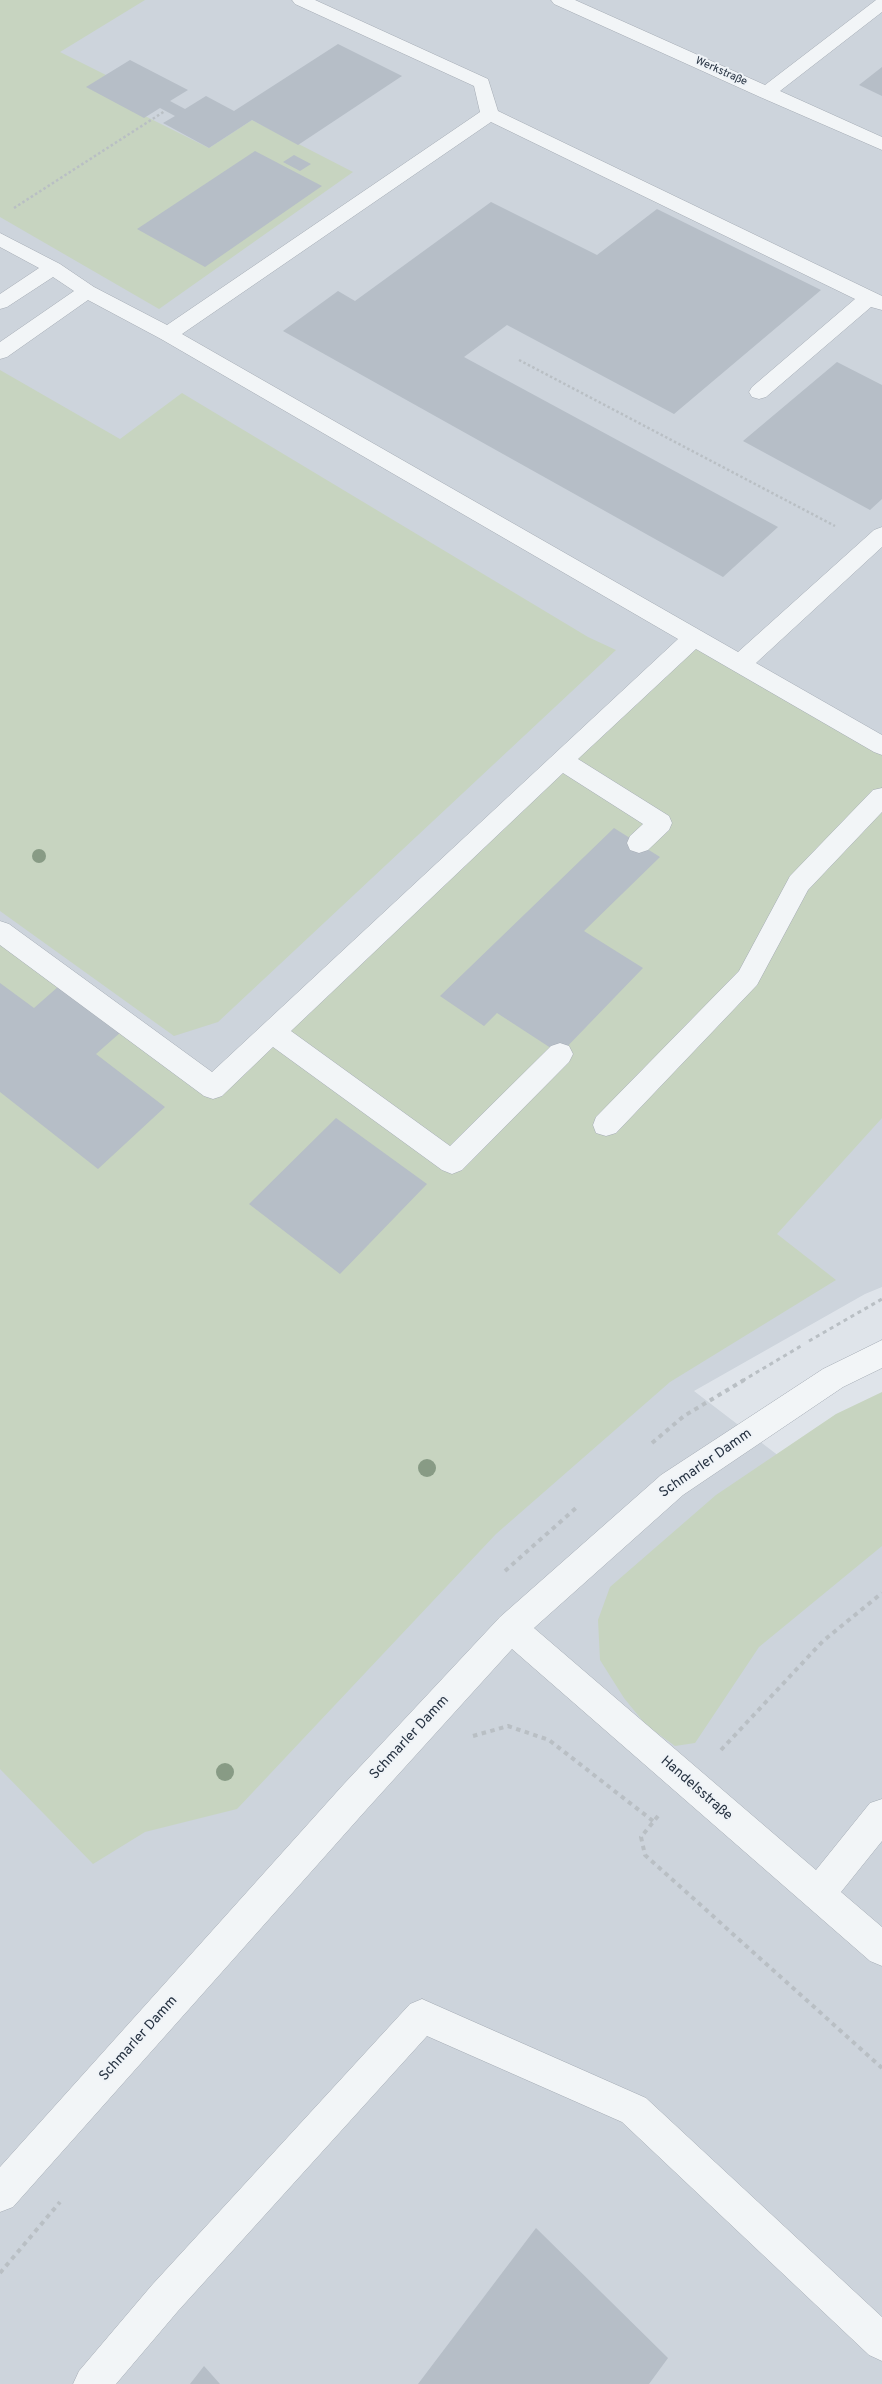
<!DOCTYPE html>
<html>
<head>
<meta charset="utf-8">
<style>
  body { margin:0 }
  canvas { display:block; background:#dfe4ea }
</style>
</head>
<body>
<canvas width="882" height="2384"></canvas>
<script>
const context = document.querySelector('canvas').getContext('2d');
context.lineJoin = 'round';
function fill(path, color) {
  context.fillStyle = color;
  context.fill(path, 'evenodd');
}
function toPath(rows) {
  const path = new Path2D();
  for (const r of rows) {
    path.moveTo(r[0], r[1]);
    for (let i = 2; i < r.length; i += 2) path.lineTo(r[i], r[i + 1]);
  }
  return path;
}
function stroke(path, color, width, dash) {
  context.strokeStyle = color;
  context.lineWidth = width;
  context.lineCap = dash ? 'butt' : 'round';
  context.setLineDash(dash || []);
  context.stroke(path);
}
function drawText(font, color, halo, rows, align = 'center') {
  context.font = font + ' Overpass,sans-serif';
  context.lineWidth = 4;
  context.setLineDash([]);
  context.textBaseline = 'middle';
  context.strokeStyle = halo;
  context.fillStyle = color;
  for (const [text, x, y, turn = 0] of rows) {
    context.save();
    context.translate(x, y);
    context.rotate((+turn || 0) * Math.PI / 180);
    context.textAlign = isNaN(turn) ? turn : align;
    if (halo) context.strokeText(text, 0, 0);
    context.fillText(text, 0, 0);
    context.restore();
  }
}
fill(toPath([
  [0,0,882,0,882,1287,865,1294,694,1391,882,1535,882,2384,0,2384]
]), '#cdd4dc');
fill(toPath([
  [0,0,145,0,60,52,106,75,87,87,209,148,252,120,353,172,159,309,0,217],
  [0,370,120,439,182,393,588,637,616,650,218,1022,174,1036,0,911],
  [694,638,882,746,882,1118,777,1234,836,1280,670,1382,496,1534,237,1809,145,1832,93,1864,0,1769,0,931,213,1087],
  [882,1392,882,1546,759,1647,695,1743,675,1746,646,1725,624,1698,600,1660,598,1620,610,1587,716,1495,836,1414]
]), '#c7d4c0');
fill(toPath([
  [338,44,402,76,298,145,252,120,209,148,163,123,175,116,160,108,144,118,86,87,130,60,188,90,170,101,185,109,206,96,234,111],
  [882,67,882,96,859,85],
  [255,151,322,186,205,267,137,229],
  [294,155,311,164,300,171,283,162],
  [491,202,597,255,657,209,821,290,674,414,507,325,464,357,778,527,723,577,283,331,338,291,355,301],
  [837,362,882,385,882,499,870,510,743,441],
  [614,828,660,857,584,931,643,968,560,1054,497,1013,484,1026,440,996],
  [0,983,34,1008,59,986,121,1032,96,1054,165,1107,98,1169,0,1092],
  [336,1118,427,1184,340,1274,249,1204],
  [536,2228,668,2358,649,2384,418,2384],
  [204,2366,220,2384,190,2384]
]), '#b6bec7');
const minor = toPath([
  [292,0,315,0,488,79,498,111,882,296,882,310,871,307,766,397,759,399,752,397,749,392,752,387,855,299,491,122,182,334,738,652,874,530,882,527,882,547,756,663,882,735,882,755,874,752,696,649,578,759,669,816,672,823,669,830,648,850,639,853,630,850,627,843,630,836,643,824,563,773,291,1031,450,1146,551,1046,560,1043,569,1046,573,1054,569,1062,462,1170,452,1174,442,1170,273,1047,222,1096,213,1099,204,1096,0,945,0,921,9,924,212,1072,678,639,161,339,88,300,7,357,0,359,0,342,74,291,53,277,7,307,0,309,0,294,39,268,0,247,0,233,60,264,94,287,167,325,480,112,474,86,295,4,292,0],
  [551,0,575,0,765,85,876,0,882,0,882,12,780,91,882,137,882,150,760,97,554,4,551,0],
  [882,788,882,812,808,890,757,985,616,1133,606,1136,596,1133,593,1125,596,1117,739,971,790,876,873,790,882,788],
  [882,1340,882,1368,843,1387,683,1495,534,1628,816,1870,870,1803,882,1799,882,1841,841,1892,882,1927,882,1966,870,1961,512,1649,367,1809,13,2207,0,2212,0,2167,343,1785,500,1617,661,1475,823,1369,882,1340],
  [422,1999,646,2098,882,2317,882,2361,869,2355,622,2122,427,2036,178,2311,116,2384,73,2384,79,2371,152,2285,410,2004,422,1999]
]);
stroke(minor, '#a4abb4', 1);
stroke(toPath([
  [14,208,165,111],
  [519,360,835,526]
]), '#b9bfc4', 2.5, [2.5, 2.5]);
stroke(toPath([
  [809,1341,882,1299],
  [742,1381,801,1346]
]), '#b9bfc4', 3, [4, 4]);
stroke(toPath([
  [652,1443,684,1416,744,1380],
  [505,1571,577,1507],
  [473,1736,508,1726,549,1740,653,1821],
  [721,1750,823,1641,882,1593],
  [658,1816,641,1837,645,1855,882,2068],
  [0,2273,60,2202]
]), '#b9bfc4', 4, [4.5, 4.5]);
fill(minor, '#f2f5f7');
context.fillStyle = '#889b85';
for (const [x, y, r] of [
  [39,856,7],
  [427,1468,9],
  [225,1772,9]
]) {
  context.beginPath();
  context.arc(x, y, r, 0, 2 * Math.PI);
  context.fill();
}
drawText('11px', '#273342', '#eff3f7', [
  ["Werkstraße",721,72,24]
]);
drawText('14px', '#273342', '#eff3f7', [
  ["Schmarler Damm",706,1464,-35],
  ["Schmarler Damm",410,1738,-47],
  ["Handelsstraße",696,1789,41],
  ["Schmarler Damm",139,2039,-48]
]);
</script>
</body>
</html>
